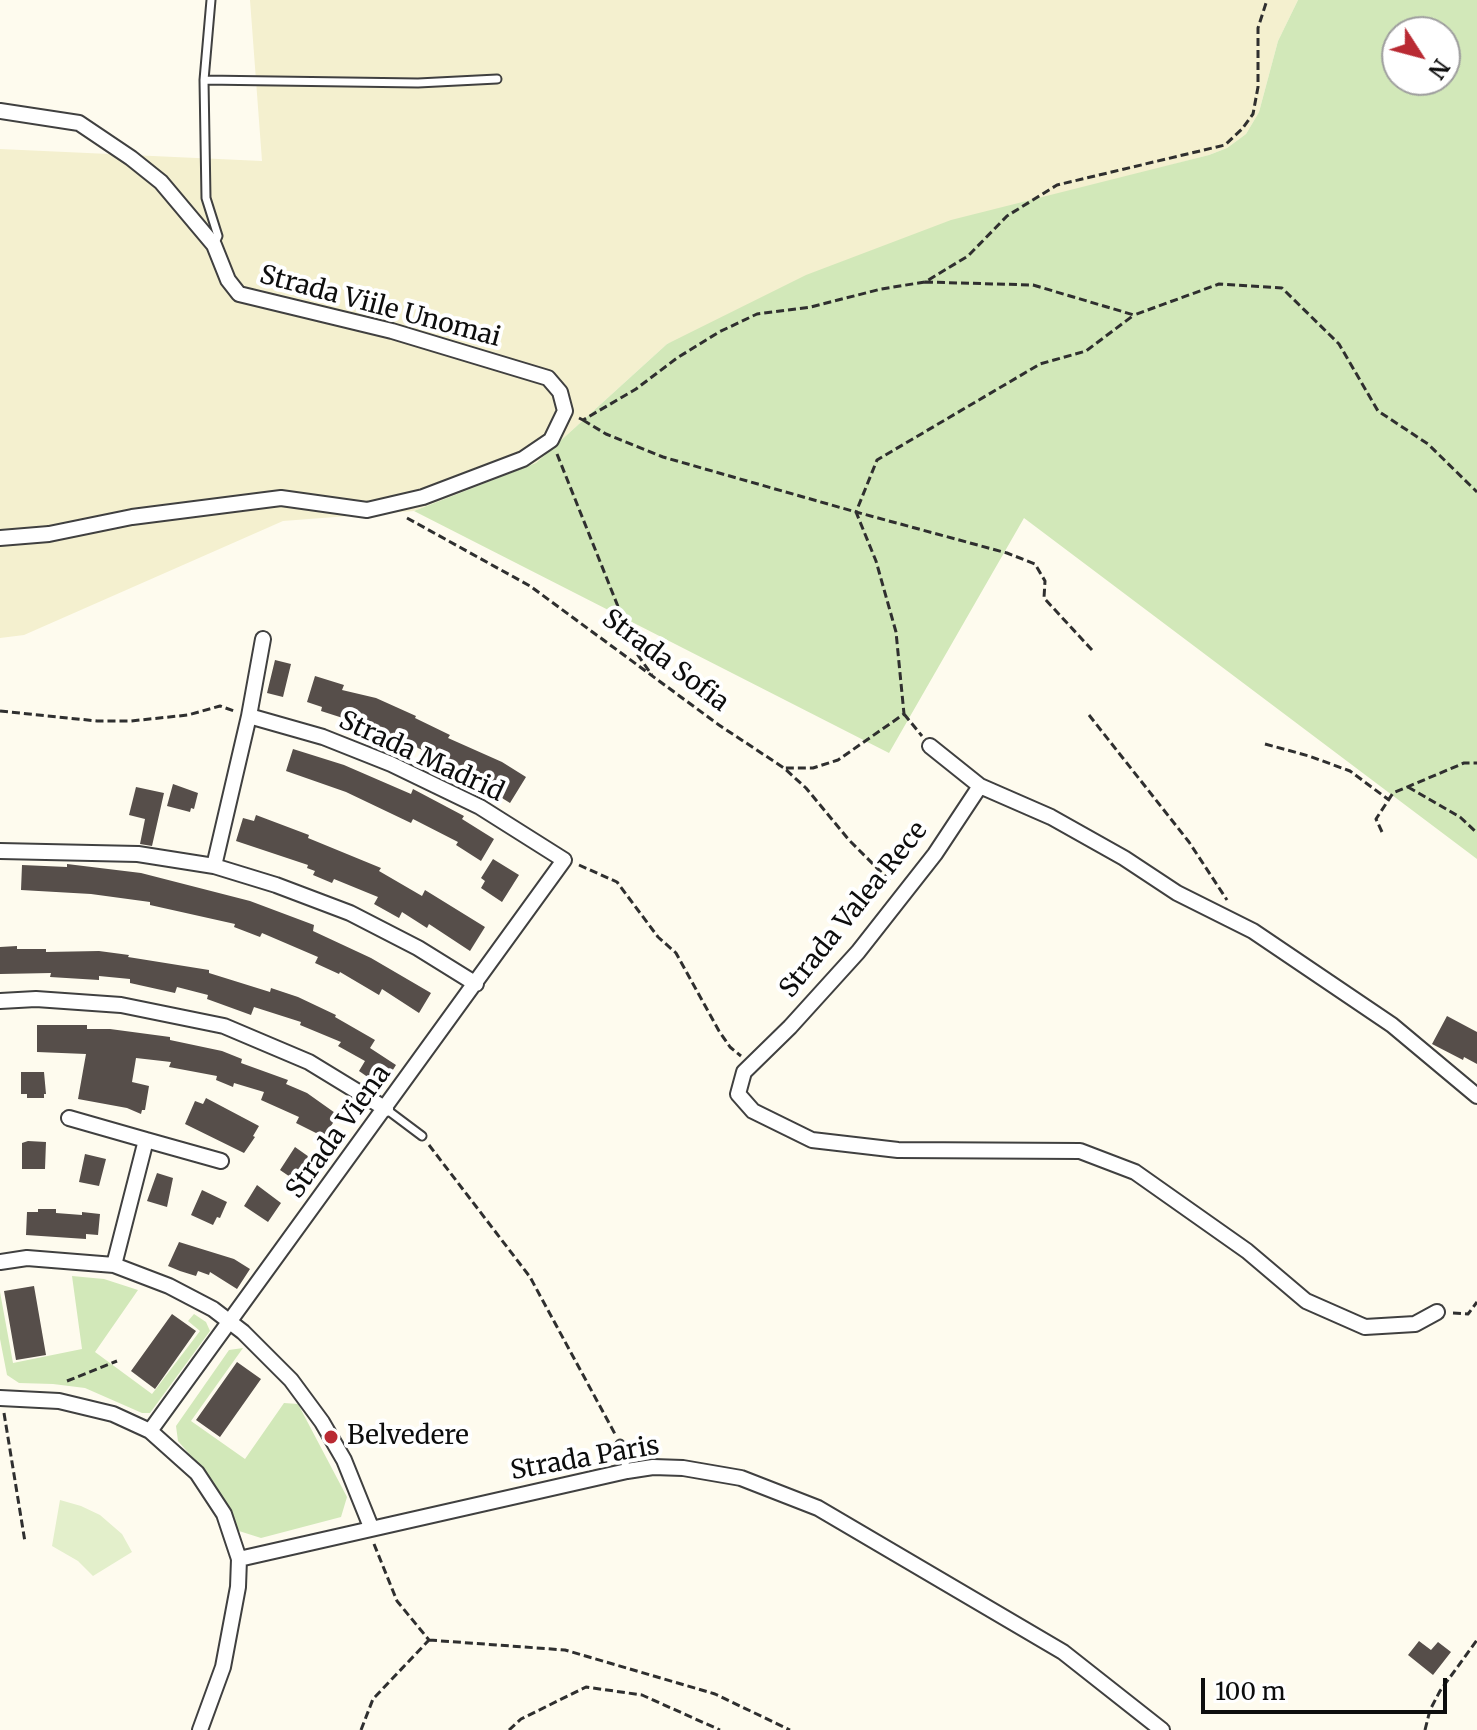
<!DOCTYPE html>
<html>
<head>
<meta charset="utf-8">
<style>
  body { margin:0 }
  #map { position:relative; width:1477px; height:1730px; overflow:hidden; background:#fefbee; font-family:Merriweather,serif }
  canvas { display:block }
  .north { position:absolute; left:1381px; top:16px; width:80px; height:80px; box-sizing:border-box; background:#fff; border:2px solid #9e9e9e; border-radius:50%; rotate:126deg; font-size:22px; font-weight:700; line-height:32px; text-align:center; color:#0d0d0d }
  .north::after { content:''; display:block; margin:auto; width:28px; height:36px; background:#b92a33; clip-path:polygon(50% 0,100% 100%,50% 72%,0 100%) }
  .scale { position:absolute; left:1201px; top:1678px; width:246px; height:36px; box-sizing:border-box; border:4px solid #0d0d0d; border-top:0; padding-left:10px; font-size:24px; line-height:28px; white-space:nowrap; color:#0d0d0d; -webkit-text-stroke:6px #fff; paint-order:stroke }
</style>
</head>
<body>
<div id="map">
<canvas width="1477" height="1730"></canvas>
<div class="north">N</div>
<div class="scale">100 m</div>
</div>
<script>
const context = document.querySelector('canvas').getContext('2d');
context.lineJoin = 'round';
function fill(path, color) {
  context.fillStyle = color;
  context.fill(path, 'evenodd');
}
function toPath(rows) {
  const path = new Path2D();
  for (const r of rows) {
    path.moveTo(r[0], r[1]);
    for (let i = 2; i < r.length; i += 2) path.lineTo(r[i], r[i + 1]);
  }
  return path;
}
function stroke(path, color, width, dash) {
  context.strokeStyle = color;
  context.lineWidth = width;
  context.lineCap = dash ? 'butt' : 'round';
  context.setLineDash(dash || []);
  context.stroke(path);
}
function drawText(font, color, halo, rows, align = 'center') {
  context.font = font + ' Merriweather,serif';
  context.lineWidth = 8;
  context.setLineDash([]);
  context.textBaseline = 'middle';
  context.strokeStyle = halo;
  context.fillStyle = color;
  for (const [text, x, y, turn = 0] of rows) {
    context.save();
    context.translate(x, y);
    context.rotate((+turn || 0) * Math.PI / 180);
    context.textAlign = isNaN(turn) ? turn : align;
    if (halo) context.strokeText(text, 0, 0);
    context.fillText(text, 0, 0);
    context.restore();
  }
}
fill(toPath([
  [250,0,1298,0,1278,41,1259,112,1246,134,1227,148,1209,155,1061,194,667,344,536,463,414,511,283,521,24,635,0,638,0,149,262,161]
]), '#f4f0cf');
fill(toPath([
  [1298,0,1477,0,1477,859,1024,518,889,753,414,511,536,463,667,344,806,275,951,220,1209,155,1227,148,1246,134,1259,112,1278,41],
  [1397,32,1445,32,1445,80,1397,80],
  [72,1276,104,1279,138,1290,95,1352,152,1394,200,1331,188,1321,194,1314,206,1322,210,1331,150,1413,142,1413,85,1388,53,1384,19,1383,7,1375,0,1339,0,1292,13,1363,82,1349],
  [243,1348,191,1421,245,1459,284,1403,298,1404,347,1497,341,1517,261,1538,239,1531,211,1479,178,1441,176,1426,229,1350]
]), '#d2e8b9');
fill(toPath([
  [60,1500,81,1506,100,1515,122,1534,132,1552,93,1576,78,1561,52,1546]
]), '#e3efcb');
fill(toPath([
  [275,660,291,664,283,697,267,693],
  [315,676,344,685,342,690,376,698,416,716,415,718,450,735,448,738,502,762,526,777,510,803,486,788,487,785,452,769,454,765,418,748,374,728,321,711,322,707,307,702],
  [293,749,344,765,411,794,413,789,464,816,462,819,494,839,481,861,456,845,458,842,413,819,411,823,346,792,286,771],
  [173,784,198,793,194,809,191,808,190,812,167,806],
  [136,787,164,793,152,846,140,844,145,819,129,815],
  [256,815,309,835,308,838,381,868,379,871,422,896,425,890,485,927,470,951,429,924,427,928,402,912,399,918,374,904,378,897,334,879,332,883,313,875,315,871,307,868,308,865,236,841,243,818,254,821],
  [493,859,519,875,502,902,481,888,485,881,481,878],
  [67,864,141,873,250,901,314,925,313,931,371,958,431,993,419,1013,382,989,379,995,340,972,339,974,315,963,318,957,262,933,260,937,234,927,235,924,150,905,150,902,91,894,21,890,22,865,67,867],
  [17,946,17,949,46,949,46,952,99,951,129,955,128,957,209,970,209,973,270,992,271,988,298,997,336,1015,335,1017,375,1040,370,1048,396,1065,382,1087,359,1071,365,1061,338,1046,341,1042,300,1025,301,1022,254,1007,251,1015,207,999,208,995,177,987,175,993,130,983,130,979,99,976,99,980,50,977,51,973,0,974,0,947],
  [1447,1016,1477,1032,1477,1064,1464,1057,1463,1060,1432,1044],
  [37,1025,87,1025,87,1029,110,1029,170,1037,170,1040,222,1051,242,1059,241,1063,288,1080,286,1084,307,1093,338,1115,324,1137,296,1123,299,1117,261,1100,264,1092,234,1083,233,1087,216,1080,217,1076,169,1067,171,1062,136,1058,132,1082,149,1086,145,1110,142,1110,141,1114,127,1108,78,1099,86,1054,37,1052],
  [21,1072,44,1072,46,1094,44,1094,44,1098,27,1098,27,1094,21,1094],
  [206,1098,259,1126,253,1136,255,1137,244,1153,185,1124,195,1101,203,1104],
  [28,1141,46,1142,45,1169,22,1169,22,1143],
  [295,1147,312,1159,299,1183,280,1170],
  [85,1154,106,1159,99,1186,79,1182],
  [157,1173,173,1178,167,1207,147,1201],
  [257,1185,281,1203,268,1222,244,1206],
  [202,1190,227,1202,220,1218,217,1217,213,1225,191,1215],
  [38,1209,56,1209,56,1213,82,1215,82,1212,100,1214,98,1235,86,1234,86,1239,26,1235,27,1212,38,1212],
  [179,1242,234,1259,250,1269,237,1289,210,1272,209,1275,198,1271,196,1276,180,1271,168,1266],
  [34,1286,46,1355,16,1360,4,1291],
  [172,1314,196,1331,155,1389,131,1371],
  [237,1362,261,1379,220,1437,196,1420],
  [1419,1641,1431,1650,1438,1642,1451,1652,1433,1675,1408,1655]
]), '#564e4a');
const lane = toPath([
  [204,80,211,0],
  [214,245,218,236,206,198,204,80,418,83,497,79],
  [386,1109,422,1136],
  [620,1444,627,1471]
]);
const street = toPath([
  [0,111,79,123,131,158,161,182,214,245,228,280,239,294,392,331,548,378,560,392,565,411,551,440,523,459,423,497,367,510,281,498,132,517,49,534,0,538],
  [930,746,980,786,1051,817,1124,858,1177,893,1253,931,1392,1025,1477,1096],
  [980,786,935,854,858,952,790,1027,744,1072,738,1094,753,1111,812,1140,898,1150,1080,1151,1135,1172,1247,1251,1306,1301,1365,1327,1415,1324,1437,1312],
  [0,851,138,854,214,866,276,885,350,913,418,948,476,984],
  [214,866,249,716,263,639],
  [0,1001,36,999,121,1005,224,1026,309,1062,386,1109],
  [69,1118,146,1140],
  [0,1262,27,1258,114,1265,169,1286,213,1309,243,1332,291,1380,322,1422,344,1460,371,1527],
  [114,1265,146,1140,221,1161],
  [0,1398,59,1401,113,1414,150,1431,197,1473,224,1514,239,1559,238,1587,223,1667,200,1730],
  [150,1431,564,860,480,807,391,764,323,737,249,716],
  [239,1559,627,1471,653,1467,683,1468,741,1478,818,1508,1063,1652,1162,1730]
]);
stroke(lane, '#404040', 11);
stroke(street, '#404040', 18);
stroke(toPath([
  [925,282,1033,285,1134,315,1219,284,1282,288,1339,344,1378,411,1428,444,1477,492],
  [579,418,583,420,636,389,677,358,719,332,757,314,811,307,881,289,925,282,968,256,1007,216,1057,185,1225,145,1242,129,1253,114,1258,87,1258,28,1267,0],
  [583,420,606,434,663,457,856,512,876,561,896,632,904,714,838,760,813,768,785,768],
  [557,454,637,654,652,675],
  [407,518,530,586,719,725,784,768,806,788,849,840,892,883],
  [1092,650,1044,598,1045,581,1035,564,1007,553,856,512,877,460,1040,364,1086,351,1134,315],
  [0,711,97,721,131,721,188,715,220,706,234,711],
  [904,714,922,736],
  [1089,715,1189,842,1227,900],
  [1265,744,1309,756,1350,771,1389,800],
  [1408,787,1460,817,1477,833],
  [1382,832,1376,819,1393,793,1464,763,1477,763],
  [579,865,617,882,658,937,676,953,719,1031,730,1047,741,1056],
  [429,1145,530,1277,615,1434],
  [1453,1313,1468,1314,1477,1302],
  [67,1381,117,1361],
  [4,1413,25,1542],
  [374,1544,397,1601,429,1640],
  [429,1640,565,1650,715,1694,790,1730],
  [361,1730,373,1699,429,1640],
  [509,1730,521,1719,586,1687,642,1695,720,1730],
  [1425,1730,1430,1710,1440,1691,1477,1640]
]), '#2f2f2f', 3, [8, 4]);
stroke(lane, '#fff', 7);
stroke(street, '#fff', 14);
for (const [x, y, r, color] of [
  [331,1437,8,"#b92a33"]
]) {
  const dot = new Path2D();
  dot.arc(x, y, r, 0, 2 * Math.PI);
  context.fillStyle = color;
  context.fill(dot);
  stroke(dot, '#fff', 3);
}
drawText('26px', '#0d0d0d', '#fff', [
  ["Strada Viile Unomai",380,307,15],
  ["Strada Sofia",665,661,37],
  ["Strada Madrid",421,757,25],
  ["Strada Valea Rece",854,910,-51],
  ["Strada Viena",339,1132,-54],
  ["Strada Paris",585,1459,-10]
]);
drawText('26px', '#0d0d0d', '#fff', [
  ["Belvedere",347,1437]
], 'left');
</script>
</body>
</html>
